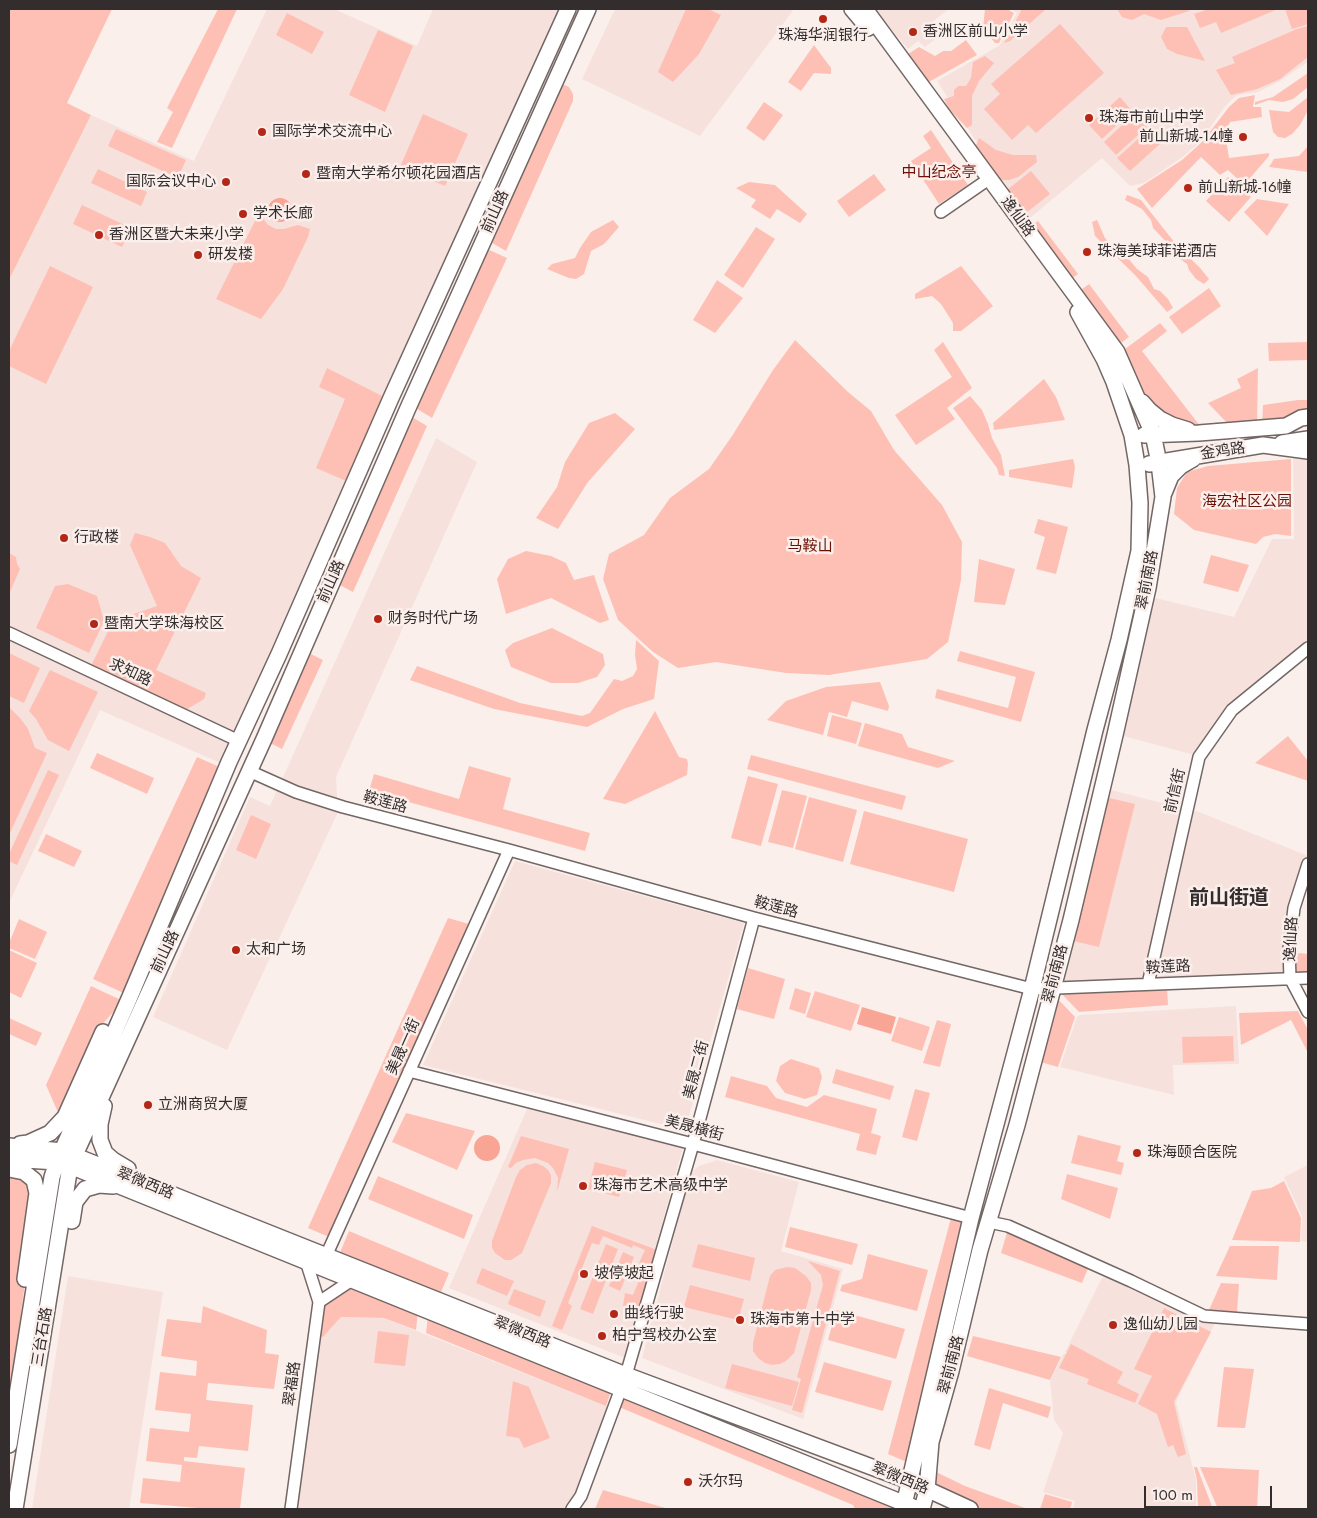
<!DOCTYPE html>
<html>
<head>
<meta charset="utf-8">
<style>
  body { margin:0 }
  #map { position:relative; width:1317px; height:1518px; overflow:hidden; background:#fbefec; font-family:Jost,sans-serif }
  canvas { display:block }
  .frame { position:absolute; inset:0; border:10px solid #332e2d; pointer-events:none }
  .scale { position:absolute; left:1144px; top:1486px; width:128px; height:22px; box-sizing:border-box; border:2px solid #332e2d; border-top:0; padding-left:6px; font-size:15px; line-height:18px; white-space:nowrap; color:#332e2d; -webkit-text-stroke:4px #fbefec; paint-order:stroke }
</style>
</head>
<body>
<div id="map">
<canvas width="1317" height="1518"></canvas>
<div class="frame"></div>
<div class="scale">100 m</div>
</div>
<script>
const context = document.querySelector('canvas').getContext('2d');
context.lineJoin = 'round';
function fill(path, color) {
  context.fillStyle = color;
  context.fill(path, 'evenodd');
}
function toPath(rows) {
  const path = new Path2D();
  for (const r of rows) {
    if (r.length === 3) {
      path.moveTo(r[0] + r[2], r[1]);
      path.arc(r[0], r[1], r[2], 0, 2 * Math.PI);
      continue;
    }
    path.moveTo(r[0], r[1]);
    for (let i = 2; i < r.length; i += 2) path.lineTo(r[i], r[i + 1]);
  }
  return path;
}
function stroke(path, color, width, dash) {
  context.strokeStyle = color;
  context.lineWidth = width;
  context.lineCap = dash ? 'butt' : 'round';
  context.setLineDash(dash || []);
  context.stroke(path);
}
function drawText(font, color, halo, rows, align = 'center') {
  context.font = font + ' Jost,"Noto Sans SC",sans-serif';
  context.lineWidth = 5;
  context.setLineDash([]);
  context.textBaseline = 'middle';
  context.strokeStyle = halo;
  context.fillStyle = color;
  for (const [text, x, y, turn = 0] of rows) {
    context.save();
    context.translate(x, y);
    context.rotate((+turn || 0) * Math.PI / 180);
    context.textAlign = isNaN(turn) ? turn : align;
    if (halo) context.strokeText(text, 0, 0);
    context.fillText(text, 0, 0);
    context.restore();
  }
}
fill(toPath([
  [267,9,334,9,417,46,433,9,568,9,227,766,100,710,9,903,9,280,91,115,194,161],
  [615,9,794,9,700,136,582,79],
  [874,9,949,9,927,26,937,38,925,47,918,41,908,49],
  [1011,9,1308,9,1308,62,1280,81,1258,92,1237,95,1226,105,1199,143,1181,158,1144,183,1130,186,1102,158,1030,218,993,167,937,81,1000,45,1017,13],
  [436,438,477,462,336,777,338,812,227,1050,153,1017,250,797,270,806],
  [1293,451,1308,451,1308,648,1230,710,1198,756,1116,734,1147,596,1234,617,1272,539,1294,539],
  [1103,788,1186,809,1147,983,1053,989],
  [1187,809,1199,812,1308,856,1308,862,1293,908,1290,977,1149,983],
  [515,861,744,923,685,1130,423,1065],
  [1236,1006,1239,1064,1173,1065,1174,1095,1060,1067,1077,1017,1080,1015],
  [527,1109,683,1147,625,1358,449,1288],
  [717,1160,799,1182,781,1251,843,1269,803,1419,642,1358,689,1179,693,1171,699,1166],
  [1308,1165,1308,1242,1301,1241,1302,1216,1284,1177],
  [68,1276,163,1292,129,1509,32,1509],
  [1116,1276,1217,1319,1176,1402,1196,1480,1196,1509,1073,1509,1075,1501,1043,1492,1063,1433,1054,1420,1050,1381,1064,1353,1089,1364,1065,1352,1102,1278],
  [341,1317,384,1318,612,1408,571,1509,291,1509,314,1335,323,1337]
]), '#f6e1dd');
fill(toPath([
  [9,9,112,9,67,103,91,115,9,280],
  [218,9,237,9,172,148,157,142,173,112,167,108],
  [686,9,708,9,721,15,699,54,673,82,658,72],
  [985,9,1007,9,1014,13,999,43,995,43,983,28],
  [1019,9,1046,9,1010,41,1004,43,1021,11],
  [1117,9,1188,9,1189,11,1161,20,1144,14,1132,20,1122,17],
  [1209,9,1278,9,1221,33,1216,22,1200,28,1194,14],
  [1285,9,1308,9,1308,24,1292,29],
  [287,13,324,32,312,54,276,35],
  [1060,24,1104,73,1036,133,1028,125,1012,140,984,109,1000,94,991,84],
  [1308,26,1308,57,1280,79,1257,89,1231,95,1216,70,1235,63,1232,57,1297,29],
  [1166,27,1187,27,1205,61,1177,54,1167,49,1161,37],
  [378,30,413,46,385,112,349,95],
  [966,40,977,55,927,83,905,56,919,47,935,56,943,51,951,51],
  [814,45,831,68,831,74,814,73,801,91,788,82],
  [985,56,994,63,979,81,972,96,972,125,967,128,949,109,944,99,954,96,954,90,958,86,966,86,971,78,973,62],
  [1308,73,1308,87,1293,99,1283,102,1269,100,1255,105,1255,102,1273,97],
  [562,84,569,87,573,94,573,101,506,251,492,243],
  [1255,95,1253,107,1261,107,1262,117,1230,122,1225,132,1229,158,1269,153,1269,156,1244,185,1228,170,1220,175,1201,157,1152,208,1137,189,1182,160,1202,142,1229,107,1239,98],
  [1120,97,1132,111,1102,139,1089,125],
  [1308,97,1307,112,1300,125,1292,134,1285,138,1278,137,1273,132,1269,110,1289,112],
  [764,102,783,115,764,141,746,128],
  [423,114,468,134,445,186,400,167],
  [1134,114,1147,127,1116,155,1104,142],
  [116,129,186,160,178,178,108,146],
  [931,130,968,185,939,204,911,161,931,148,923,136],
  [1148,130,1161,143,1130,171,1117,158],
  [979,138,996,150,1013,155,1036,155,1037,162,1018,177,1009,180,997,180,975,148],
  [1308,146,1308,172,1269,167,1274,159,1299,156],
  [98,169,147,192,141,206,91,183],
  [1031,171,1050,194,1022,216,1003,193],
  [874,174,886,190,849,217,837,201],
  [1228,177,1251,197,1229,222,1206,201],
  [749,182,775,185,807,214,800,223,777,209,770,219,751,207,756,200,736,188],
  [1127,195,1141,200,1175,243,1201,269,1209,279,1204,284,1196,279,1189,270,1187,264,1176,256,1169,245,1153,228,1151,220,1142,209,1125,200],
  [1257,199,1289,204,1267,236,1244,212],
  [82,205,131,228,122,247,73,224],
  [259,213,268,225,276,229,284,229,298,225,310,229,308,237,283,289,261,319,216,299],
  [613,220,619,227,604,244,591,251,584,274,576,279,569,278,547,269,552,264,575,258,580,248,591,232],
  [1097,220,1105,238,1114,249,1122,251,1137,269,1148,277,1154,289,1160,291,1168,299,1173,308,1167,312,1135,275,1095,236,1092,222],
  [1038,221,1078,274,1068,281,1028,228],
  [756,227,775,239,743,288,724,275],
  [485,248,507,258,432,418,414,407],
  [50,266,93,287,46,384,9,366,9,351],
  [961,266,993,306,961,331,953,331,953,323,941,304,932,296,915,299,915,294],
  [717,280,743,298,715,333,693,320],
  [1089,284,1129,337,1117,346,1077,293],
  [1209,288,1221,306,1182,334,1169,317],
  [1160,323,1167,331,1142,351,1204,431,1150,408,1121,352],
  [795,340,848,392,871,411,894,450,942,505,962,542,961,580,948,642,927,659,829,675,786,673,716,662,678,668,653,652,618,620,603,579,609,554,644,535,670,498,709,469,732,436,773,370],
  [943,342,972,388,947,408,955,419,916,445,895,415,952,377,934,350],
  [1308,342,1308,360,1269,361,1268,343],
  [327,368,388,399,351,483,316,468,345,399,319,387],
  [1258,368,1257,424,1231,427,1208,403,1241,388,1237,379],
  [1044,379,1056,397,1065,420,994,430,993,423],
  [970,396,982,410,988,424,992,438,1001,455,1005,476,999,475,997,468,953,408],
  [1298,400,1308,400,1308,414,1262,425,1263,405],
  [615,413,635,429,588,482,558,529,536,518,557,487,565,462,589,423],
  [412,417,427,426,353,592,336,583],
  [1073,459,1075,467,1072,488,1009,477,1009,470],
  [1291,459,1291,536,1275,534,1263,537,1256,544,1194,530,1174,514,1177,488,1187,472,1208,466],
  [1038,519,1068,527,1056,574,1036,569,1045,537,1034,533],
  [135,533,150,537,165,543,181,566,201,578,156,670,206,693,204,699,184,711,90,668,113,621,157,606,130,545],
  [526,551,551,556,566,563,574,580,594,575,609,620,600,623,551,598,506,614,497,579,508,559],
  [9,553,16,557,17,564,20,569,9,594],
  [1211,555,1249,565,1238,592,1203,583],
  [979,559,1015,569,1005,605,974,602],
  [68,584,97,596,104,621,89,653,36,628,55,586],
  [552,628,603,654,605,665,597,677,578,683,551,683,511,667,505,650,513,643],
  [636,640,659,661,654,699,623,709,587,727,494,709,410,680,417,666,520,703,582,716,590,713,614,679,622,681,633,676,637,669,635,655],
  [960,651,1035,672,1021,722,935,698,937,689,1008,708,1016,677,957,661],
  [9,653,40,668,24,703,9,696],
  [309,653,323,660,282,749,268,742],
  [50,670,98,692,69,751,48,740,36,719,29,711],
  [880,682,889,706,888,711,852,701,847,717,829,712,823,735,767,720,786,701,826,687],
  [9,707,21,719,28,729,35,748,47,753,9,835],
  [655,711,679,757,687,759,688,764,687,775,625,804,603,799],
  [832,715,862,723,856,744,827,736],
  [865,723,902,734,908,747,955,761,938,768,858,746],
  [1288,736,1308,761,1308,781,1255,763],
  [97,753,154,778,147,794,90,768],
  [751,755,906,796,902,810,747,769],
  [197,757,224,769,128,995,93,979],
  [469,766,511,778,503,809,590,833,585,851,369,791,374,774,459,799],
  [48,770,59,775,17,865,9,861,9,854],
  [748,776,778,784,761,846,731,838],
  [782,790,807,796,793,848,768,842],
  [809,797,857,810,843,862,795,849],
  [1105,797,1135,804,1099,947,1069,940],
  [864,811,968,839,954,892,850,864],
  [251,815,271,824,256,859,236,850],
  [46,834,82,851,74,867,38,851],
  [448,918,469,924,329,1237,308,1228],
  [19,919,47,932,35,959,9,948,9,943],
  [9,950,37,963,21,998,9,992],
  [1290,952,1308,954,1308,976,1291,977],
  [748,968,785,979,774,1019,737,1009],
  [91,986,123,1001,99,1028,60,1117,46,1085],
  [1167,986,1168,1005,1079,1012,1059,991],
  [795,988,811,993,805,1014,789,1009],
  [815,991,860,1005,851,1031,806,1017],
  [1054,995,1075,1017,1058,1067,1037,1061],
  [1298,1011,1308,1030,1308,1053,1291,1020,1241,1045,1239,1013],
  [899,1017,930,1027,922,1051,891,1041],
  [9,1018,42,1033,36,1046,9,1034],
  [937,1020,951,1024,940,1067,923,1063],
  [1233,1036,1234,1061,1183,1063,1182,1037],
  [791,1059,819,1068,822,1077,817,1095,805,1099,785,1093,776,1081,780,1066],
  [836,1069,894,1086,890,1100,832,1083],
  [731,1076,767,1086,776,1098,807,1107,824,1095,877,1109,871,1133,881,1136,876,1155,856,1150,860,1134,725,1097],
  [915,1089,930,1093,917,1141,902,1137],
  [406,1113,475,1131,457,1170,392,1142],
  [1078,1135,1121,1146,1117,1161,1124,1163,1121,1175,1071,1163],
  [521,1136,569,1149,557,1192,558,1178,553,1168,548,1163,535,1158,523,1160,516,1163,511,1168,508,1167],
  [595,1162,627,1170,619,1197,588,1189],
  [536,1163,543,1166,548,1170,551,1175,551,1183,522,1253,511,1260,505,1260,495,1253,492,1248,492,1241,516,1177,520,1170,527,1165],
  [9,1169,24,1172,37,1198,21,1312,24,1355,9,1402],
  [1067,1174,1118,1188,1110,1219,1061,1199],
  [378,1176,473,1215,464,1239,368,1199],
  [1284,1181,1301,1218,1300,1242,1232,1240,1252,1191,1271,1188],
  [951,1218,965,1222,909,1463,888,1454],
  [592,1226,660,1251,642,1314,623,1306,625,1293,633,1295,645,1266,639,1263,645,1250,633,1245,632,1248,603,1236,599,1245,592,1243,568,1303,572,1306,562,1330,552,1326],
  [790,1227,858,1244,852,1265,785,1247],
  [1008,1229,1089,1266,1082,1283,1001,1253],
  [349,1231,449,1273,439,1297,339,1255],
  [606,1244,618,1249,593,1314,580,1309],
  [698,1244,755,1258,750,1281,692,1267],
  [1230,1246,1279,1246,1277,1280,1216,1276],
  [623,1252,634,1257,620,1291,609,1286],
  [868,1254,928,1270,917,1311,840,1291,842,1285,862,1279],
  [808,1261,840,1271,802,1413,792,1410,801,1379,797,1377,823,1285,821,1275],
  [787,1267,795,1268,806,1276,811,1283,811,1290,794,1353,786,1361,780,1364,772,1365,765,1363,758,1358,753,1351,753,1343,770,1276,775,1270],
  [482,1268,514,1281,507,1296,476,1283],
  [1221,1283,1239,1284,1237,1312,1209,1310],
  [351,1285,418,1311,416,1330,384,1318,341,1317,323,1337,318,1336,324,1304],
  [690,1285,744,1299,738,1320,684,1307],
  [514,1289,546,1301,540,1317,508,1304],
  [203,1306,267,1330,265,1353,279,1355,274,1389,208,1383,206,1400,253,1405,248,1451,199,1446,197,1458,184,1457,184,1461,245,1468,240,1509,209,1509,140,1503,143,1478,180,1482,182,1465,146,1461,150,1428,189,1432,191,1414,155,1410,160,1372,196,1376,197,1361,161,1356,167,1319,201,1323],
  [1164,1308,1211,1332,1174,1402,1186,1454,1178,1457,1173,1445,1168,1447,1157,1414,1138,1404,1152,1376,1134,1369],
  [836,1310,905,1329,896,1359,828,1340],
  [428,1316,611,1391,606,1406,426,1333],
  [378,1331,409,1335,405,1366,374,1363],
  [973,1336,1061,1357,1050,1380,967,1356],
  [1071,1344,1123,1372,1117,1383,1139,1394,1135,1403,1087,1384,1089,1379,1059,1368],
  [824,1362,892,1381,883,1411,815,1392],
  [732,1364,799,1382,792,1406,725,1388],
  [1224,1367,1254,1369,1245,1428,1217,1427],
  [513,1381,529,1387,550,1438,524,1448,519,1438,506,1436],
  [989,1388,1051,1407,1048,1418,1003,1403,990,1450,974,1445],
  [623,1397,896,1507,896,1509,855,1509,853,1505,619,1407],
  [1194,1467,1197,1467,1213,1509,1198,1509,1197,1480],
  [1200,1467,1259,1470,1257,1509,1218,1509],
  [934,1471,965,1486,1028,1509,977,1509,930,1488],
  [603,1490,669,1509,595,1509],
  [1045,1494,1072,1502,1070,1509,1040,1509]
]), '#fec0b4');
fill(toPath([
  [280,210,12],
  [862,1007,896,1017,891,1034,857,1024],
  [487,1148,13]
]), '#f9a596');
const minor = toPath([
  [941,212,983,183],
  [9,633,239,741],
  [249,771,296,792,343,807,509,850,754,918,1032,989,1308,978],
  [1308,864,1294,908,1289,949,1290,978,1308,1012],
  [1148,984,1199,757,1232,710,1308,648],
  [409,1071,693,1144,971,1218],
  [989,1222,1008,1226,1131,1281,1204,1316,1308,1324],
  [326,1256,509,850],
  [319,1302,352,1280],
  [291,1509,319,1302,306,1261],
  [572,1509,581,1496,626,1375,693,1144,754,918]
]);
const major = toPath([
  [852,9,868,28],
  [865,9,1117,352,1153,434,1159,463,1163,497,1148,588,1115,735,1071,920,1017,1125,980,1250,951,1371,931,1442,927,1490,922,1509],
  [1142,402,1149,410,1160,419,1172,425,1188,430],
  [1144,435,1199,433,1286,426,1301,418,1308,417],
  [1282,443,1308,439],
  [1149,464,1263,445,1308,451],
  [1164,493,1171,476,1181,466,1193,459],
  [104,1106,100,1124,100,1140,105,1153,113,1160,128,1169],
  [20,1144,28,1143,50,1133,65,1117,103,1032],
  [9,1146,63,1151,626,1375,909,1481,970,1509],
  [9,1159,57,1162,70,1166,913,1507],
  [9,1169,24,1172,34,1180,37,1193,25,1279],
  [72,1221,75,1202,85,1189,99,1185,113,1186],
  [9,1445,52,1177,57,1162,129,999,229,762,279,654,391,398,568,9],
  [15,1509,70,1166,264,739,408,408,588,9],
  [903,1509,971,1218,1032,989,1095,730,1119,640,1139,551,1140,503,1137,465,1132,435,1114,382,1104,359,1078,312]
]);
stroke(minor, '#726765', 14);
stroke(major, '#726765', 18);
stroke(minor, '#fff', 11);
stroke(major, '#fff', 15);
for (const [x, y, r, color] of [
  [823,19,5,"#b42615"],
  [913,32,5,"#b42615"],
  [1089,118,5,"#b42615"],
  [262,132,5,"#b42615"],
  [1243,137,5,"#b42615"],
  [306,174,5,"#b42615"],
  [226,182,5,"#b42615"],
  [1188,188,5,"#b42615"],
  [243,214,5,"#b42615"],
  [99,235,5,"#b42615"],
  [1087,252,5,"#b42615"],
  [198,255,5,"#b42615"],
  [64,538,5,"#b42615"],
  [378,619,5,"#b42615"],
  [94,624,5,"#b42615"],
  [236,950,5,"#b42615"],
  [148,1105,5,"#b42615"],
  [1137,1153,5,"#b42615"],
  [583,1186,5,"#b42615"],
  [584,1274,5,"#b42615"],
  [614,1314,5,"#b42615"],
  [740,1320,5,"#b42615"],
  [1113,1325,5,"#b42615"],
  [602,1336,5,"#b42615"],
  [688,1482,5,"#b42615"]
]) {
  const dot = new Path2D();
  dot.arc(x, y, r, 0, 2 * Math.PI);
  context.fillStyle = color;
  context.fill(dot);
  stroke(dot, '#fbefec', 2);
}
drawText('15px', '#332e2d', '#fbefec', [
  ["香洲区前山小学",923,32],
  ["珠海华润银行",823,36,"center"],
  ["珠海市前山中学",1099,118],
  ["国际学术交流中心",272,132],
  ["前山新城-14幢",1233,137,"right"],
  ["暨南大学希尔顿花园酒店",316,174],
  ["国际会议中心",216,182,"right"],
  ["前山新城-16幢",1198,188],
  ["学术长廊",253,214],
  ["香洲区暨大未来小学",109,235],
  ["珠海美球菲诺酒店",1097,252],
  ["研发楼",208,255],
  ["行政楼",74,538],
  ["财务时代广场",388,619],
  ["暨南大学珠海校区",104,624],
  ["太和广场",246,950],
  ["立洲商贸大厦",158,1105],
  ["珠海颐合医院",1147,1153],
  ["珠海市艺术高级中学",593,1186],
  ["坡停坡起",594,1274],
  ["曲线行驶",624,1314],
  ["珠海市第十中学",750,1320],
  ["逸仙幼儿园",1123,1325],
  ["柏宁驾校办公室",612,1336],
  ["沃尔玛",698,1482]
], 'left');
drawText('15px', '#6c1005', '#fbefec', [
  ["中山纪念亭",939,173],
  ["海宏社区公园",1247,502],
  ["马鞍山",810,547]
]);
drawText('15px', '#332e2d', '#fbefec', [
  ["前山路",496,212,-66],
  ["逸仙路",1017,217,54],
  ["金鸡路",1223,452,-9],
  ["翠前南路",1148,580,-79],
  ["前山路",332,582,-66],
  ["求知路",130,673,25],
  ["前信街",1176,791,-77],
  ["鞍莲路",385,803,15],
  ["鞍莲路",776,908,15],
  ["逸仙路",1292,939,-87],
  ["前山路",166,952,-65],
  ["鞍莲路",1168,968,-3],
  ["翠前南路",1056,974,-75],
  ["美晟一街",404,1047,-66],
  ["美晟二街",697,1070,-75],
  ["美晟橫街",694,1129,15],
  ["翠微西路",145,1184,22],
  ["翠微西路",522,1333,22],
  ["三台石路",43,1337,-81],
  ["翠前南路",952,1365,-75],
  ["翠福路",293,1384,-82],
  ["翠微西路",900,1479,22]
]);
drawText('bold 20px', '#332e2d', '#fbefec', [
  ["前山街道",1229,899]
]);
</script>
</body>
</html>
